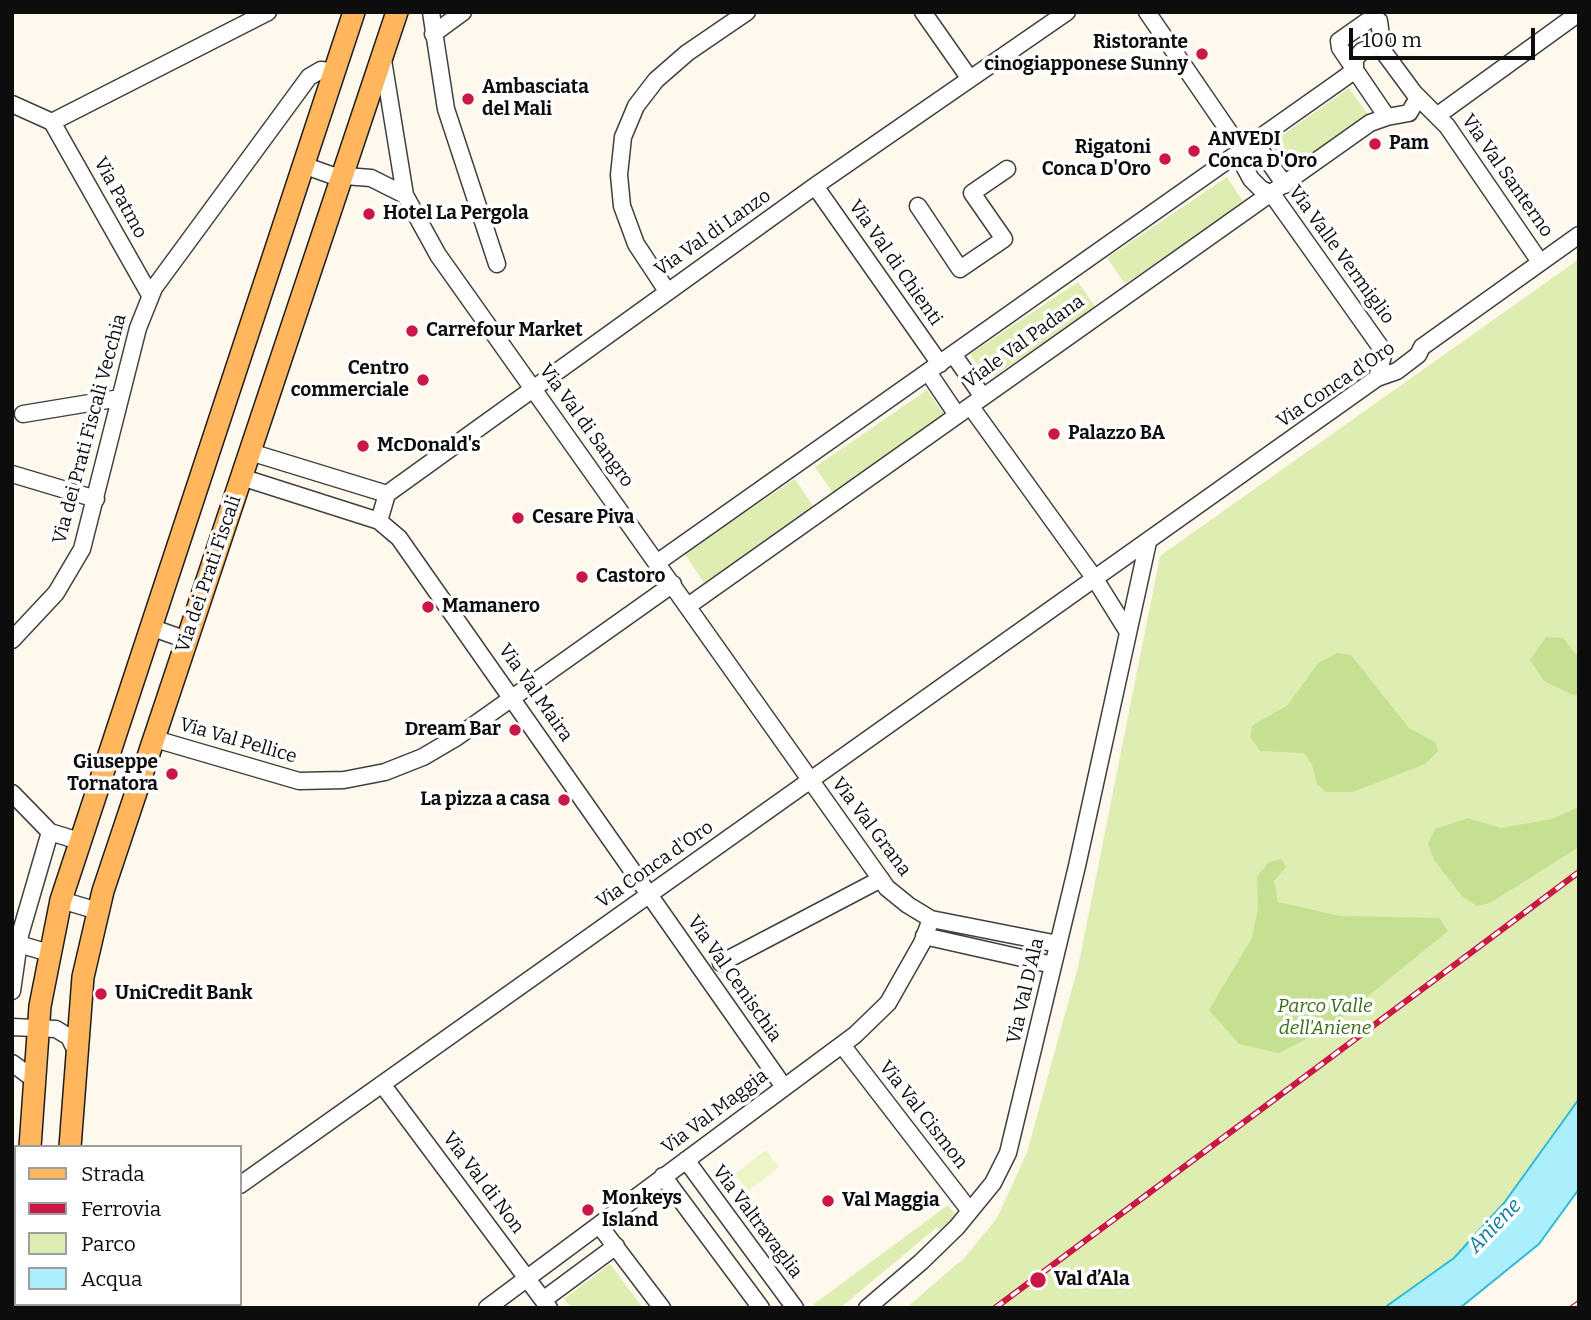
<!DOCTYPE html>
<html>
<head>
<meta charset="utf-8">
<style>
  body { margin:0 }
  #map { position:relative; width:1591px; height:1320px; overflow:hidden; background:#fff8ed; font-family:Bitter,serif }
  canvas { display:block }
  .frame { position:absolute; inset:0; border:14px solid #0d0d0d; pointer-events:none }
  .legend { position:absolute; left:14px; top:1145px; width:228px; height:161px; box-sizing:border-box; background:#fff; border:2px solid #9e9e9e; margin:0; padding:9px 12px; list-style:none; font-size:21px; color:#0d0d0d }
  .legend li { display:flex; align-items:center; gap:14px; height:35px }
  .legend b { width:35px; border:2px solid #9e9e9e }
  .scale { position:absolute; left:1349px; top:28px; width:186px; height:32px; box-sizing:border-box; border:4px solid #0d0d0d; border-top:0; padding-left:9px; font-size:21px; line-height:24px; white-space:nowrap; color:#0d0d0d; -webkit-text-stroke:5px #fff; paint-order:stroke }
</style>
</head>
<body>
<div id="map">
<canvas width="1591" height="1320"></canvas>
<div class="frame"></div>
<ul class="legend">
<li><b style="height:9px;background:#ffb65d"></b>Strada</li>
<li><b style="height:9px;background:#cb1745"></b>Ferrovia</li>
<li><b style="height:19px;background:#deeeb3"></b>Parco</li>
<li><b style="height:19px;background:#aceffc"></b>Acqua</li>
</ul>
<div class="scale">100 m</div>
</div>
<script>
const context = document.querySelector('canvas').getContext('2d');
context.lineJoin = 'round';
function fill(path, color) {
  context.fillStyle = color;
  context.fill(path, 'evenodd');
}
function toPath(rows) {
  const path = new Path2D();
  for (const r of rows) {
    path.moveTo(r[0], r[1]);
    for (let i = 2; i < r.length; i += 2) path.lineTo(r[i], r[i + 1]);
  }
  return path;
}
function stroke(path, color, width, dash) {
  context.strokeStyle = color;
  context.lineWidth = width;
  context.lineCap = dash ? 'butt' : 'round';
  context.setLineDash(dash || []);
  context.stroke(path);
}
function drawText(font, color, halo, rows, align = 'center') {
  context.font = font + ' Bitter,serif';
  context.lineWidth = 7;
  context.setLineDash([]);
  context.textBaseline = 'middle';
  context.strokeStyle = halo;
  context.fillStyle = color;
  for (const [text, x, y, turn = 0] of rows) {
    context.save();
    context.translate(x, y);
    context.rotate((+turn || 0) * Math.PI / 180);
    context.textAlign = isNaN(turn) ? turn : align;
    if (halo) context.strokeText(text, 0, 0);
    context.fillText(text, 0, 0);
    context.restore();
  }
}
fill(toPath([
  [1349,88,1370,117,1291,173,1270,144],
  [1227,177,1244,203,1125,284,1107,258],
  [1579,259,1579,1099,1504,1203,1454,1258,1384,1308,906,1308,965,1257,997,1218,1027,1152,1078,967,1160,556],
  [1078,282,1096,308,988,380,970,354],
  [927,390,945,416,833,493,815,467],
  [795,479,815,509,704,583,684,553],
  [948,1205,955,1214,945,1230,936,1228,840,1308,813,1308,814,1304],
  [610,1264,643,1308,571,1308,564,1299]
]), '#deeeb3');
fill(toPath([
  [1546,637,1563,638,1579,658,1579,694,1573,695,1544,681,1530,660],
  [1337,653,1351,655,1409,728,1435,742,1438,751,1425,764,1353,792,1326,792,1317,784,1312,765,1304,753,1260,751,1250,737,1253,725,1288,705,1318,663],
  [1579,807,1579,847,1490,903,1477,906,1462,896,1434,860,1428,844,1435,829,1468,818,1501,828,1552,819],
  [1281,859,1286,867,1274,881,1278,902,1340,916,1439,918,1448,931,1330,1027,1279,1053,1239,1044,1209,1010,1252,938,1258,907,1257,877,1269,862]
]), '#c5e090');
fill(toPath([
  [766,1150,779,1167,748,1191,735,1174]
]), '#edf4c5');
const water = toPath([
  [1579,1099,1579,1189,1539,1244,1460,1308,1384,1308,1454,1258,1504,1203,1579,1099]
]);
fill(water, '#aceffc');
stroke(water, '#2cb9db', 2);
const minor = toPath([
  [431,12,446,109,497,264],
  [923,12,970,79],
  [1147,12,1241,149,1245,168,1251,179,1261,189,1272,194,1384,352,1377,378],
  [433,34,463,12],
  [383,60,405,195,438,255,887,888,908,905,931,919,1058,944],
  [1418,98,1409,113,1387,117,1340,48,1339,41,1373,17,1379,21,1383,51,1414,93,1447,126,1540,262],
  [12,104,52,122],
  [1438,115,1579,13],
  [52,122,268,12],
  [52,122,150,295],
  [1254,141,1285,185],
  [303,165,331,175,371,178,405,195],
  [815,186,940,364],
  [918,206,960,269,1004,239,972,193,1007,169],
  [667,291,636,244,622,206,619,175,623,137,636,106,656,80,687,53,747,12],
  [953,354,983,397],
  [928,372,957,415],
  [971,407,1095,579,1128,632],
  [23,414,120,398],
  [250,452,387,494],
  [12,474,96,499],
  [241,477,379,521,387,494],
  [387,494,815,186,1067,12],
  [379,521,399,538,784,1087],
  [658,562,1340,81,1355,70,1355,59,1362,51,1382,46],
  [688,606,1370,123,1387,117],
  [150,627,187,640],
  [12,640,56,593,82,549,138,328,154,288,309,77,321,70,335,72],
  [155,739,299,781,344,780,385,772,423,757,457,737,673,584],
  [12,793,50,832,79,841],
  [61,900,98,911],
  [924,936,1053,965],
  [12,942,49,953],
  [721,963,881,879],
  [12,991,20,935,50,832],
  [12,1027,56,1029,69,1037,76,1051],
  [842,1045,970,1211],
  [12,1063,35,1080],
  [382,1084,549,1308],
  [686,1160,795,1308],
  [663,1176,761,1308],
  [240,1185,1377,378,1397,371,1418,355,1422,347,1579,235],
  [599,1225,662,1308],
  [543,1300,616,1246],
  [227,1304,229,1308],
  [487,1308,855,1035,888,1003,922,943,931,919],
  [867,1308,921,1262,957,1227,993,1183,1008,1153,1077,866,1148,542]
]);
const major = toPath([
  [30,1147,40,1006,61,900,354,12],
  [70,1147,83,977,103,891,397,12],
  [21,1308,21,1304],
  [59,1308,59,1304]
]);
stroke(minor, '#404040', 19);
stroke(major, '#1e1e1e', 24);
stroke(minor, '#fff', 16);
stroke(major, '#ffb65d', 21);
const rail = toPath([
  [995,1308,1579,872],
  [1572,1308,1579,1303]
]);
stroke(rail, '#cb1745', 6);
stroke(rail, '#fff', 3.5, [10]);
for (const [x, y, r, color] of [
  [1202,54,7,"#cb1745"],
  [468,99,7,"#cb1745"],
  [1375,144,7,"#cb1745"],
  [1194,151,7,"#cb1745"],
  [1165,159,7,"#cb1745"],
  [369,214,7,"#cb1745"],
  [412,331,7,"#cb1745"],
  [423,380,7,"#cb1745"],
  [1054,434,7,"#cb1745"],
  [363,446,7,"#cb1745"],
  [518,518,7,"#cb1745"],
  [582,577,7,"#cb1745"],
  [428,607,7,"#cb1745"],
  [515,730,7,"#cb1745"],
  [172,774,7,"#cb1745"],
  [564,800,7,"#cb1745"],
  [101,994,7,"#cb1745"],
  [828,1201,7,"#cb1745"],
  [588,1210,7,"#cb1745"],
  [1038,1280,9,"#cb1745"]
]) {
  const dot = new Path2D();
  dot.arc(x, y, r, 0, 2 * Math.PI);
  context.fillStyle = color;
  context.fill(dot);
  stroke(dot, '#fff', 2.5);
}
drawText('bold 19px', '#0d0d0d', '#fff', [
  ["Ristorante",1188,43,"right"],
  ["cinogiapponese Sunny",1188,65,"right"],
  ["Ambasciata",482,88],
  ["del Mali",482,110],
  ["ANVEDI",1208,140],
  ["Conca D'Oro",1208,162],
  ["Pam",1389,144],
  ["Rigatoni",1151,148,"right"],
  ["Conca D'Oro",1151,170,"right"],
  ["Hotel La Pergola",383,214],
  ["Carrefour Market",426,331],
  ["Centro",409,369,"right"],
  ["commerciale",409,391,"right"],
  ["Palazzo BA",1068,434],
  ["McDonald's",377,446],
  ["Cesare Piva",532,518],
  ["Castoro",596,577],
  ["Mamanero",442,607],
  ["Dream Bar",501,730,"right"],
  ["Giuseppe",158,763,"right"],
  ["Tornatora",158,785,"right"],
  ["La pizza a casa",550,800,"right"],
  ["UniCredit Bank",115,994],
  ["Monkeys",602,1199],
  ["Island",602,1221],
  ["Val Maggia",842,1201],
  ["Val d’Ala",1054,1280]
], 'left');
drawText('19px', '#0d0d0d', '#fff', [
  ["Via Val Santerno",1507,176,55],
  ["Via Patmo",120,198,61],
  ["Via Val di Lanzo",713,233,-35],
  ["Via Valle Vermiglio",1341,255,54],
  ["Via Val di Chienti",895,263,55],
  ["Viale Val Padana",1024,342,-36],
  ["Via Conca d'Oro",1336,385,-34],
  ["Via Val di Sangro",586,426,54],
  ["Via dei Prati Fiscali Vecchia",90,429,-75],
  ["Via dei Prati Fiscali",209,574,-71],
  ["Via Val Maira",535,693,55],
  ["Via Val Pellice",238,741,16],
  ["Via Val Grana",871,827,53],
  ["Via Conca d'Oro",655,865,-35],
  ["Via Val Cenischia",734,979,55],
  ["Via Val D'Ala",1026,991,-77],
  ["Via Val Maggia",715,1112,-37],
  ["Via Val Cismon",923,1115,52],
  ["Via Val di Non",483,1183,53],
  ["Via Valtravaglia",757,1222,53]
]);
drawText('italic 19px', '#3a6b17', '#fff', [
  ["Parco Valle",1325,1007],
  ["dell'Aniene",1325,1029]
]);
drawText('italic 21px', '#0b7b9c', '#fff', [
  ["Aniene",1495,1226,-46]
]);
</script>
</body>
</html>
